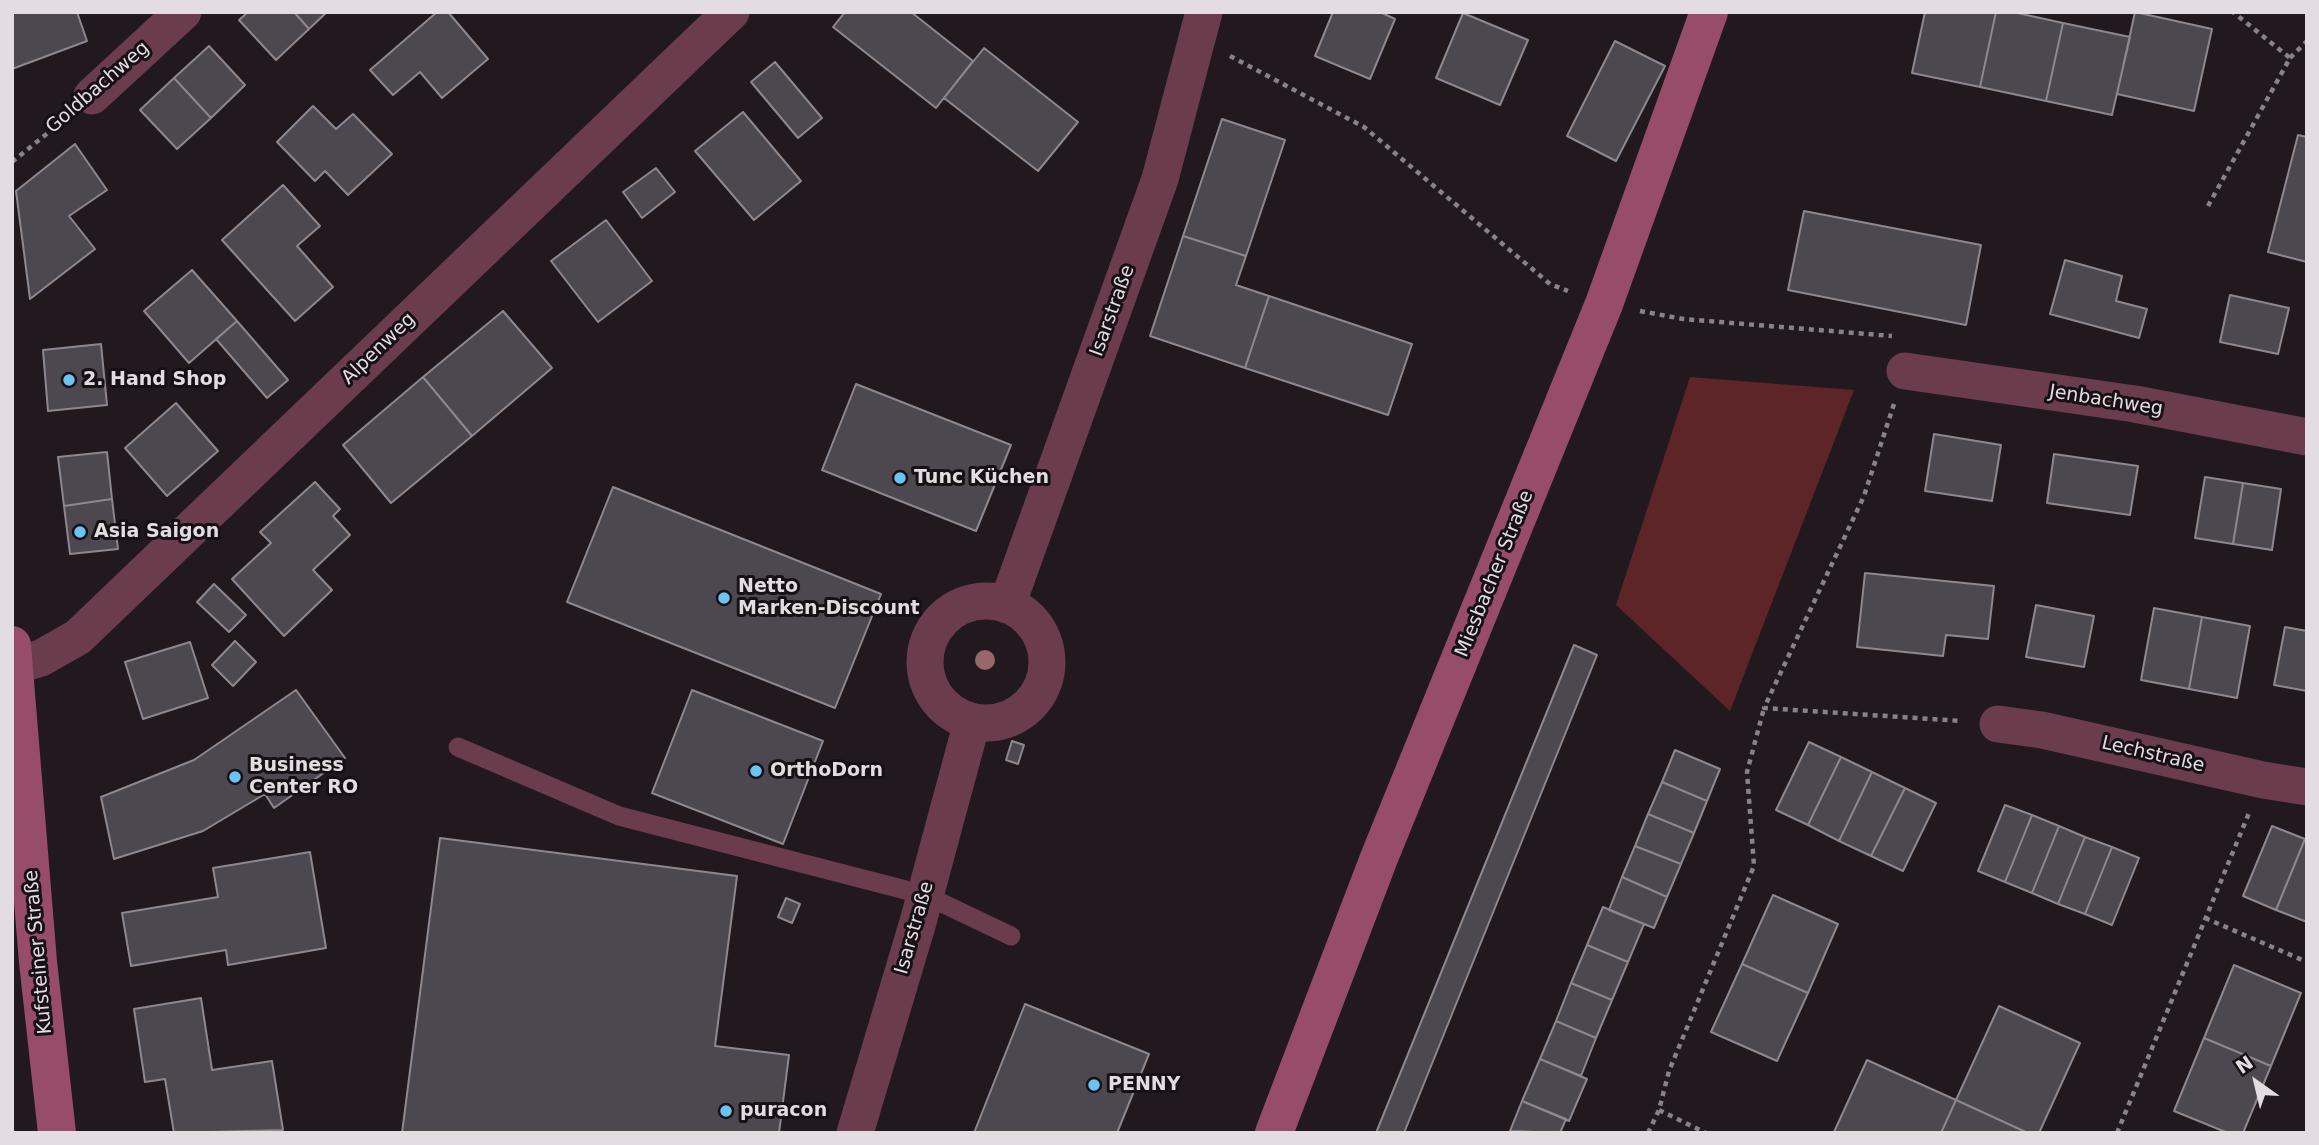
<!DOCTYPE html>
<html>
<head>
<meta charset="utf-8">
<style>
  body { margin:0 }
  #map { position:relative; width:2319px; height:1145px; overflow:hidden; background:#21191e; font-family:"DejaVu Sans",sans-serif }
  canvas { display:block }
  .frame { position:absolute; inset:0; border:14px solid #e3dde1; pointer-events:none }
  .north { position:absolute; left:2221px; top:1047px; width:70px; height:70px; -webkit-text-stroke:5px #171015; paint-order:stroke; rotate:326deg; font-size:19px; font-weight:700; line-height:28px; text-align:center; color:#e3dde1 }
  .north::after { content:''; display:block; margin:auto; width:24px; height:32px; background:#e3dde1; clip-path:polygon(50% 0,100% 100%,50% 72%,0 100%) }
</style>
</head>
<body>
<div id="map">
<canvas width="2319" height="1145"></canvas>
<div class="frame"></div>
<div class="north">N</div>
</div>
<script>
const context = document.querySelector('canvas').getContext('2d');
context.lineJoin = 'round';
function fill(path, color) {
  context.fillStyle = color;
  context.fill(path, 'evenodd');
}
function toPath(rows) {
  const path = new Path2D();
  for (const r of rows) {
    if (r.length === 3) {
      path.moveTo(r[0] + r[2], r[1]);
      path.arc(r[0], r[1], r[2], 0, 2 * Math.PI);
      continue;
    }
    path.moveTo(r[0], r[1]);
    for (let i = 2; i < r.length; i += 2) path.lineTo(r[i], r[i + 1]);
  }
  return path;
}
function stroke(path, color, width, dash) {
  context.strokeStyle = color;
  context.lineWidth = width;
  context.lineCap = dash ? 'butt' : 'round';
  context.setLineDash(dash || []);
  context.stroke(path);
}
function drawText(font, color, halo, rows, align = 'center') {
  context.font = font + ' "DejaVu Sans",sans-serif';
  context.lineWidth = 6;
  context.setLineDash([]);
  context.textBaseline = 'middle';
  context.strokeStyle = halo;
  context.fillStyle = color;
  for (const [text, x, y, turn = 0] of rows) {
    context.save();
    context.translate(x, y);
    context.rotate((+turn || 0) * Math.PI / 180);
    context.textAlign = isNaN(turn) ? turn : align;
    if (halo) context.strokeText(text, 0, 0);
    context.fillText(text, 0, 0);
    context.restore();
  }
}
fill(toPath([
  [1690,377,1854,390,1730,711,1616,605]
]), '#5e2528');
const building = toPath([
  [12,12,77,12,87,41,12,69,12,12],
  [248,12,294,12,309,29,276,60,239,20,248,12],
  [294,12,327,12,309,29,294,12],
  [437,12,448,12,488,59,442,98,420,72,393,95,370,70,437,12],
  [845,12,911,12,973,61,936,108,833,27,845,12],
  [1333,12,1380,12,1395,19,1370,79,1315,56,1333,12],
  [1925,12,1996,12,1980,87,1912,73,1925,12],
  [1996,12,2013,12,2063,23,2046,101,1980,87,1996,12],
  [2135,12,2212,29,2194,111,2117,94,2135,12],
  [1463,13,1528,40,1500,105,1436,78,1463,13],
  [2063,23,2130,37,2112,115,2046,101,2063,23],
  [1615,41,1665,66,1616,161,1567,136,1615,41],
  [209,46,245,85,211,118,174,78,209,46],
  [984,48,1078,122,1038,171,944,98,984,48],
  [775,62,822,118,798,138,751,82,775,62],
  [174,78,211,118,177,149,140,110,174,78],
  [313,106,336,129,353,114,392,154,348,195,325,171,315,181,277,142,313,106],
  [743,112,801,181,754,220,695,151,743,112],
  [1222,119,1285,140,1246,256,1183,236,1222,119],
  [2298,135,2307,137,2307,262,2268,252,2298,135],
  [75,144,107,190,69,216,95,249,30,299,16,191,75,144],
  [656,168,675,192,642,218,623,192,656,168],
  [283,185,320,226,297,246,333,287,295,321,222,240,283,185],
  [1804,211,1981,245,1966,325,1788,290,1804,211],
  [606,220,652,281,598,322,551,261,606,220],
  [1183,236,1246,256,1236,285,1269,296,1245,368,1150,336,1183,236],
  [2065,260,2122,276,2116,301,2147,309,2139,338,2050,314,2065,260],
  [192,270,237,321,189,363,144,311,192,270],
  [2230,295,2289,308,2278,354,2220,342,2230,295],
  [1269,296,1412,344,1388,415,1245,368,1269,296],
  [503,311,552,368,472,436,423,377,503,311],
  [237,321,288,380,267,398,216,339,237,321],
  [101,344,107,405,48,411,43,350,101,344],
  [423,377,472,436,391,503,343,445,423,377],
  [856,384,1011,445,976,531,822,470,856,384],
  [176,403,218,451,167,496,125,448,176,403],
  [1934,434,2001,445,1992,501,1925,491,1934,434],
  [107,452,112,499,64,506,58,457,107,452],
  [2054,454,2138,466,2130,515,2047,503,2054,454],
  [2205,477,2243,483,2233,544,2195,538,2205,477],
  [315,482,340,509,333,516,350,535,313,570,332,590,284,636,232,579,271,543,260,532,315,482],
  [2243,483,2281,489,2272,550,2233,544,2243,483],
  [613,487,881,594,835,708,567,602,613,487],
  [112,499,118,549,70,554,64,506,112,499],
  [1865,573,1994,586,1988,639,1946,635,1943,656,1857,647,1865,573],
  [214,584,246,615,229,632,197,602,214,584],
  [2036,605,2094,616,2084,667,2026,657,2036,605],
  [2154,608,2202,617,2189,689,2141,680,2154,608],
  [2202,617,2250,626,2237,698,2189,689,2202,617],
  [2285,627,2307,631,2307,691,2274,685,2285,627],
  [235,641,256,662,233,686,212,665,235,641],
  [190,642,208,698,143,719,125,662,190,642],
  [1574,645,1597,655,1404,1133,1376,1133,1574,645],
  [296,690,345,758,274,808,265,794,203,831,114,859,101,797,194,760,296,690],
  [692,690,823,741,783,844,652,793,692,690],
  [1012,741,1024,745,1018,764,1006,760,1012,741],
  [1809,742,1841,757,1808,825,1776,810,1809,742],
  [1675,750,1720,769,1707,801,1662,782,1675,750],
  [1841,757,1872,772,1839,841,1808,825,1841,757],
  [1872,772,1905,788,1871,856,1839,841,1872,772],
  [1662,782,1707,801,1694,833,1648,814,1662,782],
  [1905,788,1936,803,1903,871,1871,856,1905,788],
  [2005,805,2032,815,2005,882,1978,871,2005,805],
  [1648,814,1694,833,1681,864,1635,846,1648,814],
  [2032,815,2059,826,2032,893,2005,882,2032,815],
  [2059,826,2085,837,2058,904,2032,893,2059,826],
  [2272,826,2305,839,2276,910,2243,896,2272,826],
  [2085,837,2112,847,2085,914,2058,904,2085,837],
  [440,838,737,876,715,1046,789,1055,779,1133,402,1133,440,838],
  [2305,839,2307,840,2307,922,2276,910,2305,839],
  [1635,846,1681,864,1667,897,1622,877,1635,846],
  [2112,847,2139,858,2112,925,2085,914,2112,847],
  [310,852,326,948,228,965,226,950,131,966,122,913,218,897,213,868,310,852],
  [1622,877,1667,897,1654,928,1609,910,1622,877],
  [1773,895,1838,924,1808,993,1742,964,1773,895],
  [786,898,800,904,792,923,778,917,786,898],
  [1603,907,1644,924,1628,962,1587,945,1603,907],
  [1587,945,1628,962,1612,1000,1571,983,1587,945],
  [1742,964,1808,993,1777,1061,1711,1032,1742,964],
  [2234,965,2301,993,2271,1066,2204,1038,2234,965],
  [1571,983,1612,1000,1596,1038,1556,1021,1571,983],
  [201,998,212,1070,272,1061,283,1130,174,1133,165,1079,145,1082,134,1009,201,998],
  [1025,1004,1149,1054,1117,1133,974,1133,1025,1004],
  [1999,1006,2080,1043,2039,1133,2028,1133,1956,1100,1999,1006],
  [1556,1021,1596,1038,1581,1076,1540,1059,1556,1021],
  [2204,1038,2271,1066,2243,1133,2228,1133,2174,1111,2204,1038],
  [1540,1059,1587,1079,1569,1121,1522,1101,1540,1059],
  [1867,1060,1956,1100,1941,1133,1834,1132,1867,1060],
  [1956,1100,2028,1133,1941,1133,1956,1100],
  [1522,1101,1566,1119,1560,1133,1510,1131,1522,1101]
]);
fill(building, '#4d474f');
stroke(building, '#8e8790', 2);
stroke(toPath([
  [1230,56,1364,127,1550,284,1568,291],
  [2290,58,2307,41],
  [12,162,65,119],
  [2208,206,2290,58,2233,12],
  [1640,311,1683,319,1892,336],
  [1894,404,1864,496,1764,708,1962,721],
  [2205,918,2307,962],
  [1659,1110,1706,1133],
  [1648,1133,1659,1110,1669,1071,1754,866,1747,772,1764,708],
  [2117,1133,2249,813]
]), '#898287', 4.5, [5, 5]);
stroke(toPath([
  [458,747,619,816,925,895,1011,936]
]), '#6b3c4c', 19);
stroke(toPath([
  [92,96,183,12],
  [1905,371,2135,404,2307,437],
  [986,662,61],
  [1007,605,1160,179,1204,12],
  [14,666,41,658,78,637,731,12],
  [1998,724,2042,730,2263,780,2307,787],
  [855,1133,918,922,972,722]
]), '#6b3c4c', 37);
stroke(toPath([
  [12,645,38,962,57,1133],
  [1274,1133,1379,858,1604,304,1709,12]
]), '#974d68', 38);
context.fillStyle = '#986769';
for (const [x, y] of [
  [985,660]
]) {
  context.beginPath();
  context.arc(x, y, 10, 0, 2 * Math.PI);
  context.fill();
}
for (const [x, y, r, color] of [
  [69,380,7,"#6cc3f2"],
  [900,478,7,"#6cc3f2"],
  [80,532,7,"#6cc3f2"],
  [724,598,7,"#6cc3f2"],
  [756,771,7,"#6cc3f2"],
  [235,777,7,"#6cc3f2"],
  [1094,1085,7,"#6cc3f2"],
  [726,1111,7,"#6cc3f2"]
]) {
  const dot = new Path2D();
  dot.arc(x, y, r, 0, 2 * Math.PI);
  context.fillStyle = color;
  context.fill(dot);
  stroke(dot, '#171015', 2.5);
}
drawText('19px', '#e3dde1', '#171015', [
  ["Goldbachweg",98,88,-41],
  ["Isarstraße",1113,311,-70],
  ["Alpenweg",379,349,-44],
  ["Jenbachweg",2106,401,9],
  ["Miesbacher Straße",1495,574,-68],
  ["Lechstraße",2153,755,13],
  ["Isarstraße",915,928,-74],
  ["Kufsteiner Straße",39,952,-95]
]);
drawText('bold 19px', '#e3dde1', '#171015', [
  ["2. Hand Shop",83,380],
  ["Tunc Küchen",914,478],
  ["Asia Saigon",94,532],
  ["Netto",738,587],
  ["Marken-Discount",738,609],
  ["Business",249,766],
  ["Center RO",249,788],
  ["OrthoDorn",770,771],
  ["PENNY",1108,1085],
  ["puracon",740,1111]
], 'left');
</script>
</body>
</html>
